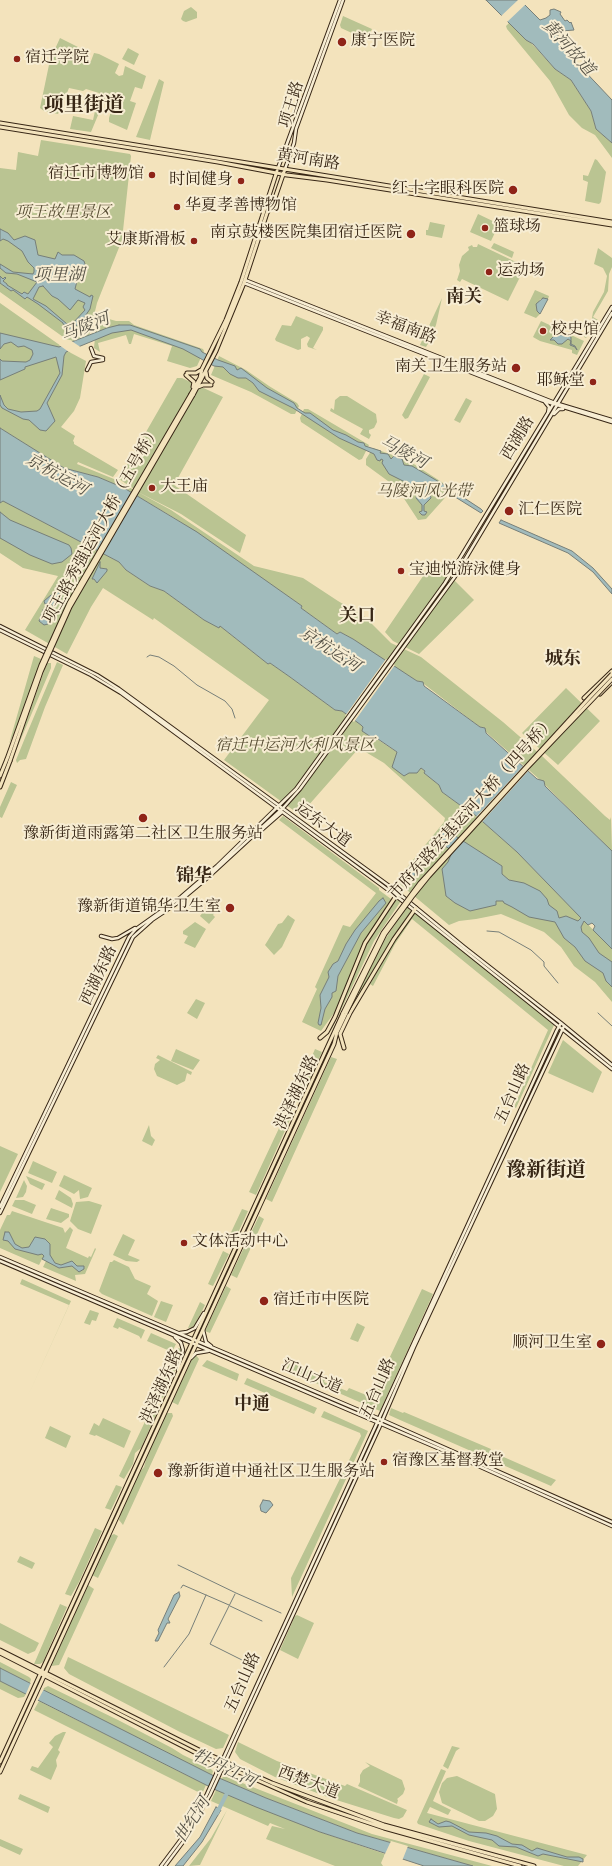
<!DOCTYPE html>
<html>
<head>
<meta charset="utf-8">
<style>
  body { margin:0 }
  canvas { display:block; background:#f3e3bc }
</style>
</head>
<body>
<canvas width="612" height="1866"></canvas>
<script>
const context = document.querySelector('canvas').getContext('2d');
context.lineJoin = 'round';
function fill(path, color) {
  context.fillStyle = color;
  context.fill(path, 'evenodd');
}
function toPath(rows) {
  const path = new Path2D();
  for (const r of rows) {
    path.moveTo(r[0], r[1]);
    for (let i = 2; i < r.length; i += 2) path.lineTo(r[i], r[i + 1]);
  }
  return path;
}
function stroke(path, color, width, dash) {
  context.strokeStyle = color;
  context.lineWidth = width;
  context.lineCap = dash ? 'butt' : 'round';
  context.setLineDash(dash || []);
  context.stroke(path);
}
function drawText(font, color, halo, rows, align = 'center') {
  context.font = font + ' Vollkorn,"Noto Serif SC",serif';
  context.lineWidth = 4;
  context.setLineDash([]);
  context.textBaseline = 'middle';
  context.strokeStyle = halo;
  context.fillStyle = color;
  for (const [text, x, y, turn = 0] of rows) {
    context.save();
    context.translate(x, y);
    context.rotate((+turn || 0) * Math.PI / 180);
    context.textAlign = isNaN(turn) ? turn : align;
    if (halo) context.strokeText(text, 0, 0);
    context.fillText(text, 0, 0);
    context.restore();
  }
}
fill(toPath([
  [191,7,197,12,197,18,186,22,183,21,181,19,184,11],
  [343,16,372,29,367,40,341,28,340,25],
  [509,23,533,45,555,69,571,80,591,111,596,129,612,143,612,158,595,135,582,128,569,115,550,81,507,29,506,26],
  [60,38,82,49,79,57,80,62,87,64,91,61,94,53,99,54,119,64,115,73,119,76,123,75,125,66,146,76,142,89,135,87,130,101,136,103,127,130,109,122,109,118,115,99,106,96,91,132,70,129,73,116,93,120,99,93,86,89,83,91,69,88,58,114,44,111,40,108,50,60],
  [128,48,139,54,134,65,122,59],
  [159,79,164,82,150,140,136,137],
  [41,140,130,154,131,156,122,240,97,303,89,336,73,341,66,339,0,292,0,168,16,170,18,152,38,156],
  [595,159,597,160,606,172,601,202,599,204,585,201,588,182,583,180,583,175,588,176],
  [478,214,499,224,491,241,470,232],
  [430,222,445,225,442,238,426,235,426,230,428,230],
  [494,243,514,252,512,258,491,248],
  [478,244,516,262,515,268,522,273,508,301,462,279,460,282,457,280,460,271,459,265,462,256,469,250,468,247,472,245,473,247,477,247],
  [598,248,612,258,612,267,609,274,608,291,593,317,598,320,586,338,584,337,591,324,593,312,604,292,607,276,603,268,594,264],
  [535,290,549,296,548,299,540,299,537,311,540,314,536,318,524,313],
  [442,298,436,325,429,342,426,347,420,345],
  [0,303,71,353,86,361,80,398,74,411,61,427,75,436,73,441,74,442,74,444,118,470,113,477,78,462,77,464,114,479,171,510,254,566,303,578,338,601,365,617,391,643,421,657,503,722,542,756,605,816,610,820,611,817,612,851,539,779,486,732,483,727,480,727,420,681,417,681,374,654,353,639,340,632,337,634,301,608,302,606,176,519,124,488,98,477,64,468,0,428],
  [296,316,323,327,323,330,313,348,317,350,308,347,307,344,310,338,307,336,301,339,301,349,298,350,276,341,275,339,282,325,291,326],
  [102,317,116,321,129,321,134,325,203,349,204,351,197,366,190,368,167,361,172,346,134,334,131,344,129,344,126,335,98,343,100,352,94,348,96,327,99,327],
  [541,321,584,341,577,355,572,353,572,350,540,341,533,337],
  [219,356,246,370,269,386,297,403,299,406,295,414,291,414,251,392,211,375],
  [424,374,430,377,408,418,405,419,402,415],
  [177,378,182,378,223,397,174,485,246,535,240,553,181,514,140,493,119,479],
  [340,396,347,396,376,414,377,422,374,428,369,430,369,433,371,435,369,439,360,434,363,429,330,411,331,408,334,410,335,400],
  [466,398,472,401,460,423,454,420],
  [304,409,308,409,369,445,362,459,359,460,301,422,300,418],
  [373,448,409,461,451,488,451,491,426,519,418,520,401,494,392,484,366,465,366,459],
  [0,499,119,562,126,570,150,586,164,591,204,620,220,626,268,664,270,663,290,677,335,710,342,711,361,725,371,737,374,737,425,771,424,773,439,785,442,792,464,808,474,814,517,852,612,949,612,1002,595,982,574,966,561,947,544,932,501,914,476,919,459,921,449,925,396,881,444,822,445,818,384,763,359,748,300,815,224,760,269,700,154,618,153,620,103,588,91,607,67,654,25,630,58,576,23,568,0,553],
  [434,560,474,600,419,654,393,641,385,632],
  [34,656,41,659,18,725,9,744],
  [57,662,63,665,45,707,26,759,20,760,17,763,16,760,25,738],
  [47,663,51,663,51,668,12,760],
  [566,688,600,721,558,765,522,733],
  [11,782,17,785,2,818,0,817,0,807],
  [283,816,379,888,379,890,391,899,361,948,337,1009,321,1031,302,1022,317,989,315,987,343,925,350,927,376,893,279,820],
  [397,897,401,901,374,941,330,1033,355,966,365,945],
  [209,904,213,904,217,909,213,915,215,917,209,924,200,916],
  [407,906,411,911,391,940,338,1033,337,1032,380,947],
  [413,913,418,913,555,1023,516,1108,514,1107,548,1030,412,919,395,944,373,986,370,984,393,943],
  [288,915,295,920,282,947,274,955,265,945,278,924,282,923],
  [195,922,206,929,195,948,184,943,188,936,183,934,183,931],
  [196,999,205,1003,197,1019,187,1013],
  [563,1040,602,1072,593,1093,548,1073],
  [176,1049,200,1060,193,1070,171,1061],
  [315,1049,322,1052,299,1102,292,1103],
  [158,1055,192,1072,191,1075,187,1073,185,1081,177,1085,157,1076,154,1069,155,1064,160,1060,156,1058],
  [331,1057,337,1059,272,1202,266,1199],
  [288,1109,292,1115,256,1195,249,1192],
  [149,1125,151,1136,155,1140,152,1146,142,1141],
  [0,1146,18,1154,0,1192],
  [33,1161,57,1172,52,1183,28,1173],
  [64,1175,92,1188,88,1197,80,1199,79,1190,74,1194,59,1186],
  [26,1176,45,1184,42,1190,30,1184],
  [24,1180,27,1186,26,1192,23,1197,16,1198],
  [59,1190,71,1198,73,1204,72,1208,55,1199],
  [15,1200,24,1200,36,1205,32,1214,12,1206],
  [89,1201,102,1205,91,1234,78,1229,70,1221,76,1202],
  [51,1208,69,1214,69,1217,61,1223,46,1219],
  [242,1209,248,1211,232,1246,226,1243],
  [12,1211,63,1228,65,1233,70,1227,73,1230,66,1248,88,1258,89,1256,91,1257,95,1248,96,1249,85,1274,75,1275,76,1281,43,1267,46,1261,42,1259,39,1265,0,1248,0,1230,7,1215,10,1215],
  [259,1216,264,1219,237,1278,231,1275],
  [123,1234,135,1240,128,1255,140,1260,137,1262,126,1261,113,1255],
  [223,1251,229,1254,213,1286,208,1284],
  [114,1260,129,1267,135,1279,151,1286,147,1294,158,1301,152,1316,102,1294,99,1291,110,1262,112,1262],
  [22,1279,71,1301,27,1398,69,1305,20,1284],
  [226,1286,231,1289,210,1333,205,1331],
  [422,1289,433,1294,380,1411,286,1370,290,1362,326,1378,324,1382,347,1391,349,1388,371,1397],
  [161,1301,173,1305,166,1322,154,1317],
  [200,1302,205,1305,194,1327,188,1328],
  [90,1310,99,1313,96,1321,92,1320,90,1325,84,1323],
  [117,1318,145,1330,141,1339,139,1336,119,1327,118,1329,113,1327],
  [357,1323,365,1327,358,1342,350,1339],
  [151,1333,176,1344,172,1352,147,1341],
  [178,1348,182,1349,181,1357,163,1398,157,1395],
  [196,1355,199,1359,178,1405,172,1402,193,1357],
  [207,1360,239,1374,237,1381,202,1366],
  [247,1378,317,1408,314,1414,244,1384],
  [153,1405,159,1408,141,1448,135,1453,133,1464,124,1479,119,1476],
  [391,1408,403,1413,404,1412,491,1449,490,1451,556,1480,551,1486,400,1420,389,1415],
  [324,1411,368,1431,292,1597,291,1578,361,1436,360,1433,321,1417],
  [166,1413,172,1413,173,1416,123,1525,119,1520,120,1515,139,1473,144,1467,149,1449],
  [103,1418,131,1431,124,1448,96,1435,95,1436,89,1434,94,1423,99,1426],
  [50,1426,71,1436,66,1448,45,1438],
  [116,1485,122,1487,111,1510,105,1508],
  [95,1528,102,1531,79,1582,71,1596,65,1594],
  [114,1534,118,1536,98,1578,92,1575,110,1536],
  [20,1556,35,1563,32,1569,17,1562],
  [88,1585,94,1589,59,1665,51,1666],
  [60,1604,67,1607,43,1662,40,1664,34,1664],
  [297,1615,314,1623,298,1659,280,1650,295,1616],
  [0,1623,39,1643,35,1651,28,1654,0,1640],
  [68,1657,229,1735,223,1748,216,1749,180,1732,69,1674,64,1668],
  [0,1662,29,1677,31,1679,30,1683,0,1668],
  [0,1681,26,1694,24,1697,18,1698,0,1689],
  [48,1686,118,1720,172,1748,183,1755,210,1768,213,1771,212,1775,43,1690,44,1688],
  [39,1701,206,1785,202,1794,34,1710],
  [63,1732,66,1732,58,1750,60,1752,56,1760,57,1766,51,1780,30,1770,32,1766,38,1768,53,1747,49,1743,55,1736],
  [238,1742,277,1761,345,1786,347,1784,407,1810,403,1817,399,1819,394,1818,330,1798,275,1777,240,1759,235,1752],
  [452,1746,460,1748,456,1751,448,1769,443,1766],
  [365,1762,402,1780,405,1789,403,1794,397,1799,398,1800,397,1804,358,1786,360,1782,360,1775,363,1770,370,1766],
  [441,1769,446,1771,433,1801,451,1810,448,1815,430,1807,427,1813,587,1855,578,1866,564,1866,469,1841,418,1824,417,1822],
  [457,1776,495,1794,497,1809,493,1816,485,1821,479,1821,442,1803,439,1792,442,1783,447,1778],
  [223,1777,227,1777,372,1834,492,1866,473,1866,357,1833,266,1798,221,1779],
  [216,1790,320,1832,385,1854,381,1863,383,1866,335,1866,266,1839,272,1826,285,1829,270,1823,268,1826,211,1801],
  [20,1794,50,1807,48,1813,18,1799],
  [227,1810,200,1865,189,1866,211,1838],
  [0,1839,23,1849,20,1855,0,1846]
]), '#bac492');
const water = toPath([
  [486,0,520,0,540,20,546,18,550,15,550,10,554,9,561,12,560,14,565,21,567,20,570,23,571,22,574,30,562,31,558,35,557,40,560,45,612,100,612,143,596,129,591,111,571,80,555,69,533,44,526,40,486,0],
  [0,229,8,233,14,240,25,236,35,240,38,255,55,259,58,252,62,255,74,255,84,261,87,270,86,272,79,273,75,289,90,297,91,295,93,296,90,309,81,322,79,322,80,323,78,326,76,325,75,327,74,330,72,329,70,332,68,330,70,328,63,324,63,323,38,304,27,297,25,299,13,290,11,291,0,283,0,276,3,279,5,277,6,278,3,281,7,284,7,285,22,294,24,292,28,294,37,282,17,274,6,273,0,268,0,264,13,272,33,274,34,272,34,268,28,262,22,251,8,241,3,239,0,241,0,229],
  [43,286,52,296,58,299,70,310,78,300,85,303,83,307,85,310,73,323,67,324,46,306,33,299,39,287,43,286],
  [543,298,548,299,540,314,537,311,536,304,543,298],
  [119,325,130,325,200,349,202,352,218,360,235,366,237,370,241,368,267,388,294,403,297,408,305,413,310,413,333,430,346,435,358,442,364,443,365,446,381,451,380,453,388,454,391,459,394,456,402,459,404,465,412,466,446,486,449,489,447,491,444,489,434,488,430,494,431,498,424,505,424,511,427,512,425,515,422,515,419,512,422,511,422,505,416,498,417,494,411,485,389,474,382,463,383,460,381,459,380,461,377,460,374,454,339,438,293,408,259,391,253,383,246,378,238,378,230,374,223,367,214,366,183,349,131,330,112,333,66,352,64,356,62,375,47,403,55,421,46,431,40,430,29,420,23,419,2,408,0,405,0,395,4,405,8,409,21,412,37,411,40,409,60,373,56,357,25,367,25,369,0,380,0,359,2,361,26,362,30,360,33,354,32,350,24,346,18,347,11,342,4,344,0,349,0,333,59,347,107,328,119,325],
  [553,329,560,335,565,334,571,337,571,344,575,346,577,350,575,347,570,345,571,341,568,339,562,344,558,344,554,340,550,340,555,335,551,330,553,329],
  [0,428,64,468,98,477,124,488,197,532,302,606,301,608,337,634,340,632,353,639,417,681,423,682,424,686,480,727,485,728,486,733,537,779,544,781,545,786,612,851,612,949,593,930,595,926,592,923,588,925,584,921,581,927,582,932,589,938,599,953,612,962,612,987,606,981,603,973,585,961,575,947,564,938,555,922,529,917,512,907,504,903,503,901,496,901,496,905,470,911,455,903,446,896,442,869,448,862,452,852,447,847,436,846,434,841,440,832,446,830,502,866,502,874,509,880,524,883,540,891,547,899,549,905,557,911,559,918,566,916,578,921,581,918,517,852,474,814,464,808,442,792,439,785,424,773,425,771,421,768,417,773,409,773,404,776,392,767,397,752,375,737,371,737,362,731,363,727,361,725,342,711,335,710,290,677,270,663,268,664,220,626,219,628,204,620,164,591,150,586,126,570,119,562,3,501,0,503,0,428],
  [455,492,481,509,483,511,481,513,452,495,455,492],
  [0,512,10,520,69,545,71,548,72,554,62,562,52,564,30,555,0,538,0,512],
  [501,520,572,551,593,568,612,589,612,594,593,572,568,553,499,523,501,520],
  [100,562,100,568,107,569,107,571,97,583,94,579,92,579,100,562],
  [57,590,62,596,61,599,57,601,54,607,51,604,45,604,44,601,51,595,55,595,57,590],
  [43,610,51,614,48,624,44,625,39,621,43,610],
  [423,852,425,854,420,859,423,861,419,864,414,876,411,879,407,877,411,866,423,852],
  [383,898,386,903,361,933,338,976,336,991,332,993,332,997,325,1009,321,1025,319,1025,318,1023,321,1008,320,995,329,977,328,972,333,964,338,961,346,944,355,930,379,901,383,898],
  [5,1232,9,1232,15,1244,22,1248,29,1247,35,1237,45,1239,50,1244,50,1255,55,1263,61,1265,72,1261,77,1266,84,1266,84,1269,79,1272,72,1266,59,1268,42,1259,44,1256,42,1254,38,1255,15,1249,8,1241,3,1240,5,1232],
  [263,1500,270,1501,273,1505,266,1513,261,1511,260,1506,263,1500],
  [179,1592,180,1596,168,1619,170,1623,167,1623,158,1641,155,1641,159,1633,158,1630,174,1595,179,1592],
  [0,1668,212,1775,266,1798,357,1833,473,1866,424,1866,320,1832,256,1807,216,1790,0,1681,0,1668],
  [216,1807,221,1810,202,1842,183,1866,175,1866,200,1837,216,1807],
  [431,1819,438,1824,446,1821,450,1822,469,1832,486,1833,497,1836,512,1844,522,1845,532,1851,537,1848,567,1857,579,1857,583,1859,583,1862,543,1854,538,1856,516,1847,499,1846,492,1840,469,1835,452,1826,439,1827,429,1822,431,1819]
]);
fill(water, '#a1bbbc');
stroke(water, '#777f79', 1);
fill(toPath([
  [518,0,522,0,526,4,506,23,500,17],
  [70,340,82,348,69,352,59,345],
  [386,659,395,665,354,722,345,716],
  [525,764,530,769,482,822,476,817],
  [31,1682,44,1689,37,1702,25,1696],
  [391,1841,408,1846,402,1861,384,1856]
]), '#f3e3bc');
stroke(toPath([
  [74,330,75,335],
  [147,657,150,655,159,657,174,666,197,685,225,701,232,709,235,718],
  [487,931,499,932,531,950,544,962,544,966,558,983],
  [598,1013,612,1026],
  [178,1565,236,1593,281,1613],
  [181,1588,183,1585,229,1605],
  [235,1594,210,1644,250,1664],
  [230,1606,262,1621],
  [164,1667,189,1634,206,1595]
]), '#777f79', 1);
stroke(toPath([
  [217,1813,228,1791]
]), '#a1bbbc', 4);
const secondary = toPath([
  [278,168,340,0],
  [285,169,294,143,296,129,343,0],
  [245,280,555,403,612,420],
  [244,283,541,400,612,422],
  [91,348,94,356,103,358],
  [87,370,91,362,103,360],
  [545,402,549,407,548,413],
  [554,414,559,409,563,409],
  [0,626,97,675,119,689,392,888,464,947,561,1023,612,1065],
  [0,630,91,675,121,693,395,895,612,1069],
  [258,833,282,812],
  [101,936,112,939,118,938,135,928],
  [0,1207,129,937,136,929,181,897,217,866,296,789,445,583,612,307],
  [0,1213,133,937,152,920,176,904,206,879,283,808,300,789,454,578,612,313],
  [0,1257,382,1420,612,1522],
  [0,1261,454,1455,612,1526],
  [203,1330,206,1342,211,1346],
  [180,1333,187,1332,195,1328,204,1313],
  [175,1337,181,1343,183,1350,178,1370],
  [191,1358,196,1353,208,1351],
  [161,1866,188,1830,207,1794,557,1030,561,1023],
  [165,1866,183,1842,210,1795,379,1428,414,1347,564,1026]
]);
const primary = toPath([
  [0,123,612,222],
  [0,127,218,162,287,175,327,180,612,225],
  [206,372,207,378,212,382],
  [187,373,196,373,201,370],
  [186,375,194,382,193,387],
  [198,387,203,385,211,385],
  [191,394,200,378,202,369,226,320,241,282,277,171],
  [193,395,216,351,244,283,267,213,275,198,285,169],
  [600,694,612,682],
  [584,698,612,671],
  [0,776,7,759],
  [0,787,10,761],
  [320,1038,327,1032,335,1017,365,943,398,893],
  [344,1048,340,1034,350,1013,394,939,416,908],
  [0,1762,343,1013],
  [0,1772,334,1044,337,1032,346,1013]
]);
const trunk = toPath([
  [0,1650,201,1751,272,1783,384,1825,534,1866],
  [0,1653,200,1755,307,1802,384,1828,520,1866]
]);
stroke(secondary, '#372615', 4.5);
stroke(primary, '#372615', 5);
stroke(trunk, '#372615', 5);
stroke(secondary, '#f7edd3', 2.5);
stroke(primary, '#f3e3bc', 3);
stroke(trunk, '#f3e3bc', 3);
const primaryBridge = toPath([
  [7,759,41,665,69,603,191,394],
  [10,761,41,672,70,607,193,395],
  [343,1013,383,933,420,883,590,697,612,674],
  [346,1013,385,934,412,897,429,876,527,768,612,679]
]);
stroke(primaryBridge, '#372615', 5, []);
stroke(primaryBridge, '#f3e3bc', 3);
for (const [x, y, r, color] of [
  [342,42,5,"#8f2418"],
  [17,59,4,"#8f2418"],
  [152,175,4,"#8f2418"],
  [241,181,4,"#8f2418"],
  [513,190,5,"#8f2418"],
  [177,207,4,"#8f2418"],
  [485,228,4,"#8f2418"],
  [411,234,5,"#8f2418"],
  [194,241,4,"#8f2418"],
  [489,272,4,"#8f2418"],
  [543,331,4,"#8f2418"],
  [516,368,5,"#8f2418"],
  [593,382,4,"#8f2418"],
  [152,488,4,"#8f2418"],
  [509,511,5,"#8f2418"],
  [401,571,4,"#8f2418"],
  [143,818,5,"#8f2418"],
  [230,908,5,"#8f2418"],
  [184,1243,4,"#8f2418"],
  [264,1301,5,"#8f2418"],
  [601,1344,5,"#8f2418"],
  [384,1462,4,"#8f2418"],
  [158,1473,5,"#8f2418"]
]) {
  const dot = new Path2D();
  dot.arc(x, y, r, 0, 2 * Math.PI);
  context.fillStyle = color;
  context.fill(dot);
  stroke(dot, '#f7edd3', 1.5);
}
drawText('16px', '#372615', '#f7edd3', [
  ["康宁医院",351,42],
  ["宿迁学院",25,59],
  ["宿迁市博物馆",144,175,"right"],
  ["时间健身",233,181,"right"],
  ["红十字眼科医院",504,190,"right"],
  ["华夏孝善博物馆",185,207],
  ["篮球场",493,228],
  ["南京鼓楼医院集团宿迁医院",402,234,"right"],
  ["艾康斯滑板",186,241,"right"],
  ["运动场",497,272],
  ["校史馆",551,331],
  ["南关卫生服务站",507,368,"right"],
  ["耶稣堂",585,382,"right"],
  ["大王庙",160,488],
  ["汇仁医院",518,511],
  ["宝迪悦游泳健身",409,571],
  ["豫新街道雨露第二社区卫生服务站",143,835,"center"],
  ["豫新街道锦华卫生室",221,908,"right"],
  ["文体活动中心",192,1243],
  ["宿迁市中医院",273,1301],
  ["顺河卫生室",592,1344,"right"],
  ["宿豫区基督教堂",392,1462],
  ["豫新街道中通社区卫生服务站",167,1473]
], 'left');
drawText('16px', '#372615', '#f7edd3', [
  ["项王路",293,105,-73],
  ["黄河南路",308,161,9],
  ["幸福南路",405,329,21],
  ["西湖路",519,439,-59],
  ["项王路秀强运河大桥（五号桥）",103,525,-61],
  ["市府东路宏基运河大桥（四号桥）",473,809,-48],
  ["运东大道",322,826,36],
  ["西湖东路",100,976,-65],
  ["洪泽湖东路",298,1093,-65],
  ["五台山路",514,1094,-66],
  ["江山大道",311,1378,23],
  ["洪泽湖东路",163,1387,-66],
  ["五台山路",379,1389,-66],
  ["五台山路",244,1683,-66],
  ["西楚大道",308,1784,21]
]);
drawText('italic 16px', '#584e34', '#f7edd3', [
  ["项王故里景区",63,214],
  ["马陵河风光带",424,493],
  ["宿迁中运河水利风景区",295,747]
]);
drawText('italic 17px', '#575347', '#f7edd3', [
  ["黄河故道",567,49,48],
  ["项里湖",59,277],
  ["马陵河",86,329,-22],
  ["马陵河",403,454,28],
  ["京杭运河",56,476,29],
  ["京杭运河",329,651,33],
  ["牡丹江河",224,1770,25],
  ["世纪河",194,1821,-58]
]);
drawText('bold 18px', '#372615', '#f7edd3', [
  ["南关",464,299],
  ["关口",357,618],
  ["城东",563,661],
  ["锦华",194,878],
  ["中通",252,1406]
]);
drawText('bold 20px', '#372615', '#f7edd3', [
  ["项里街道",84,107],
  ["豫新街道",546,1172]
]);
</script>
</body>
</html>
